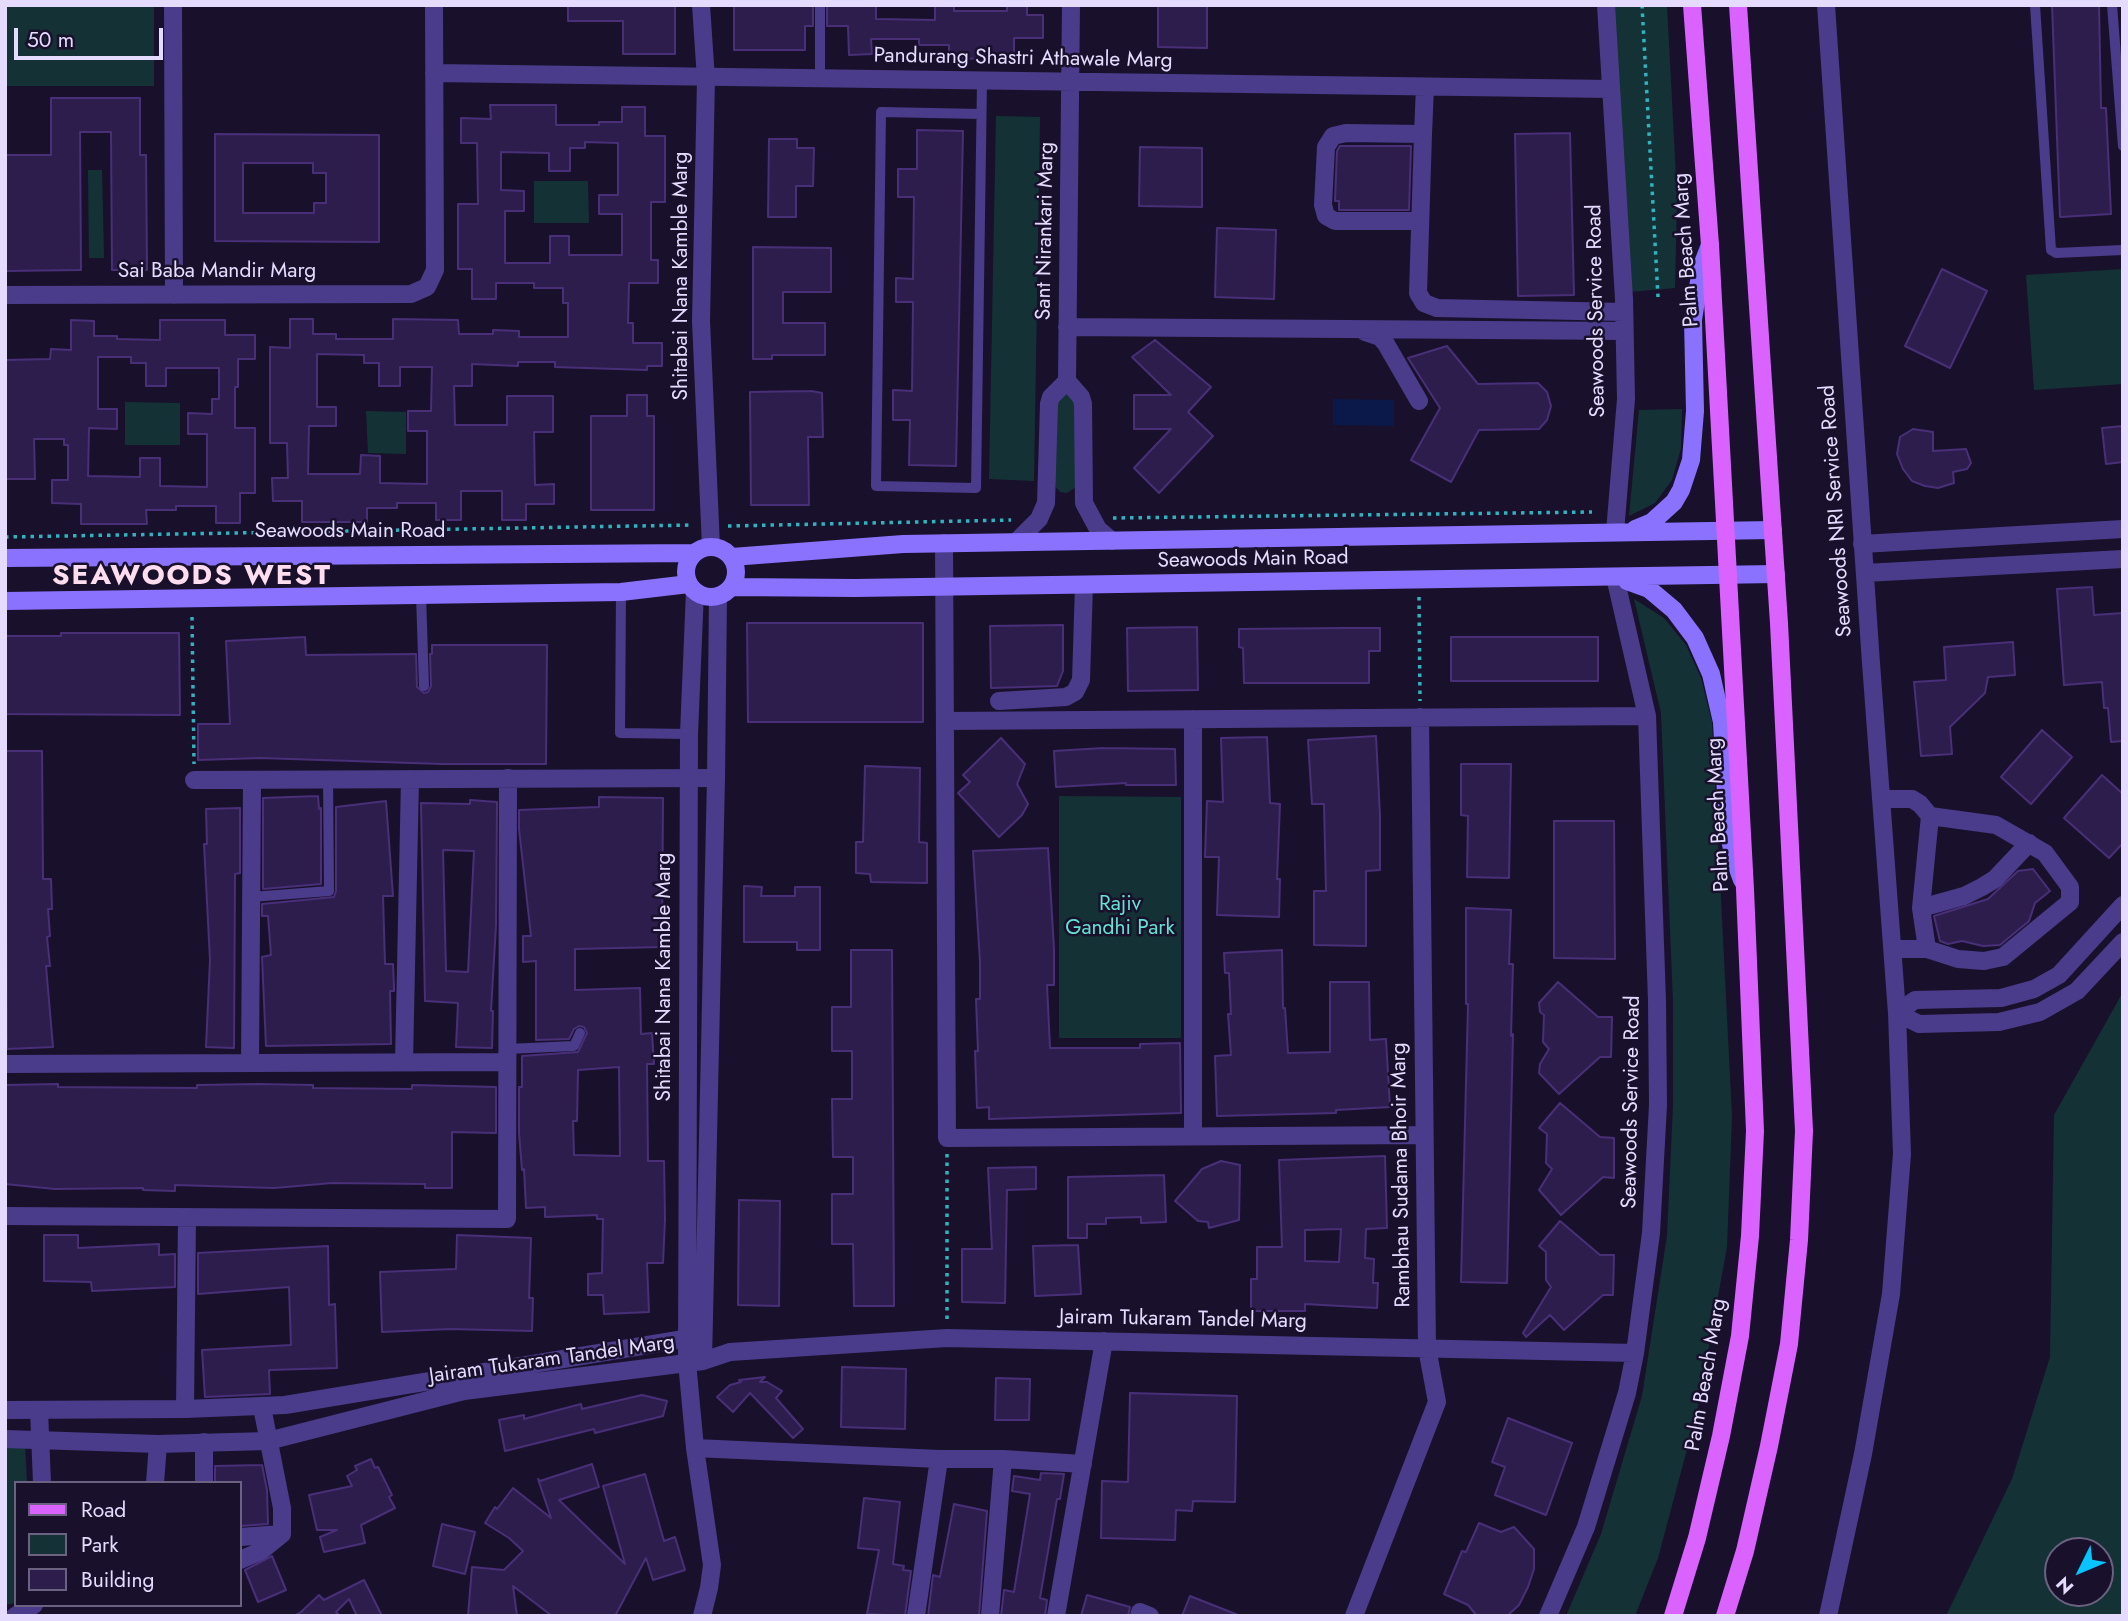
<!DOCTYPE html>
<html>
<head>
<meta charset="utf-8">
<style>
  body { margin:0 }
  #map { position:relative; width:2128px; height:1621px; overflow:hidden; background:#19112b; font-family:Jost,sans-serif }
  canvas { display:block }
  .frame { position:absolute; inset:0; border:7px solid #e4dbff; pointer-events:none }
  .legend { position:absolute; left:14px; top:1481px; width:228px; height:126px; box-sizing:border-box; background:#19112b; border:2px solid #6a6280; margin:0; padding:9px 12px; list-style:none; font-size:21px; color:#e4dbff }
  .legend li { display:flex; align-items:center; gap:14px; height:35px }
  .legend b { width:35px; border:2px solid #6a6280 }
  .north { position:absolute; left:2044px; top:1537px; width:70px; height:70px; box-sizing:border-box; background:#19112b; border:2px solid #6a6280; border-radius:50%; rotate:227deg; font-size:19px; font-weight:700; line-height:28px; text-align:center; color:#e4dbff }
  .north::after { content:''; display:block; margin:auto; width:24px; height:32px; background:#07c4ff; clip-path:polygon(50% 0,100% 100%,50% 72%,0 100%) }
  .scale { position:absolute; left:14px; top:28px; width:149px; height:32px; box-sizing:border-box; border:4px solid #e4dbff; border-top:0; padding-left:9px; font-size:21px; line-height:24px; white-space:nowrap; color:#e4dbff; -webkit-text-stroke:5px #19112b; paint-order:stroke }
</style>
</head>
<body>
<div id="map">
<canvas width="2128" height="1621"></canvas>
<div class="frame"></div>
<ul class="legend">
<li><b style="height:9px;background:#da62ff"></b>Road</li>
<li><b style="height:19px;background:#143235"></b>Park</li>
<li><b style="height:19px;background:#2d1d4c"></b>Building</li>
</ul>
<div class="north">N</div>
<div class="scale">50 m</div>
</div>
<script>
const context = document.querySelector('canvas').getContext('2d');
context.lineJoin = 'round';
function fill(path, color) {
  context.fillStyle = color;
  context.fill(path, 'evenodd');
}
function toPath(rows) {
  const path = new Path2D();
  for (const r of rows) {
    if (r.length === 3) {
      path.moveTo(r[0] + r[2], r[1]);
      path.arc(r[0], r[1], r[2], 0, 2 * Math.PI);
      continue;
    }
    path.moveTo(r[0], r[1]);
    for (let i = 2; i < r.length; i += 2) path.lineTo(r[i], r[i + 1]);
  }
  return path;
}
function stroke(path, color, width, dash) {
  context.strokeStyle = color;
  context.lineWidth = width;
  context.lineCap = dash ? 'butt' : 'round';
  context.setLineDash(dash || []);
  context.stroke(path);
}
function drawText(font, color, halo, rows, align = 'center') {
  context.font = font + ' Jost,sans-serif';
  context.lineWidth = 5;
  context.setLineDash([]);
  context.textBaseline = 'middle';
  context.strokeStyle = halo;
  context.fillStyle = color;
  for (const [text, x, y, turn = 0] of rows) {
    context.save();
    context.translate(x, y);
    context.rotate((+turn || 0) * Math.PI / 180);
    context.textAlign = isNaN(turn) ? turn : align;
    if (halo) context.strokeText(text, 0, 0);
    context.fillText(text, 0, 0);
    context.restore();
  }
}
fill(toPath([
  [5,5,154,5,154,86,5,86],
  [1614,5,1667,5,1677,197,1675,288,1629,292],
  [996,116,1040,117,1034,481,989,479],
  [88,170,102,170,104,258,89,258],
  [534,181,588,181,589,223,534,223],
  [2123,269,2123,384,2034,390,2026,275],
  [1063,392,1076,397,1076,487,1067,493,1060,492,1055,486,1055,400],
  [125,402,180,403,180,445,125,445],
  [1682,409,1681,448,1672,480,1655,503,1629,516,1639,410],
  [366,411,406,412,406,454,368,453],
  [1634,599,1664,618,1686,645,1701,678,1712,722,1732,1116,1727,1247,1697,1412,1658,1558,1635,1616,1566,1616,1601,1534,1642,1396,1667,1236,1673,1106,1673,1001,1661,713],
  [1059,796,1181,797,1181,1038,1059,1038],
  [2123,992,2123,1616,1946,1616,2012,1479,2050,1357,2054,1115],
  [2058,1551,2100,1551,2100,1593,2058,1593],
  [5,1444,25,1444,27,1483,16,1483,16,1603,5,1605]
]), '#143235');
fill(toPath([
  [1333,399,1394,400,1394,426,1333,425]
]), '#0b194a');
const building = toPath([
  [568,5,675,5,675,54,623,54,623,21,568,21,568,5],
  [734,5,813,5,813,26,805,26,805,50,734,50,734,5],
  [827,5,876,5,876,19,935,20,935,5,954,5,954,11,1007,11,1007,5,1027,5,1027,15,1043,15,1043,38,1014,38,1014,58,949,59,949,45,919,45,919,39,871,39,872,54,849,55,848,26,827,26,827,5],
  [1158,5,1207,5,1207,48,1158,47,1158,5],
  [2052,5,2099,5,2101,108,2106,108,2111,214,2060,217,2052,5],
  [51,98,140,98,140,155,146,155,147,270,112,270,111,132,80,132,81,270,5,271,5,155,51,155,51,98],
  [490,105,556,105,556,125,599,125,599,122,622,122,622,107,645,107,645,136,665,136,665,202,651,202,651,260,658,260,658,283,629,283,628,323,633,323,633,343,662,343,662,366,647,366,647,370,555,367,555,362,518,362,518,366,472,364,472,386,454,386,455,425,507,425,507,396,553,396,553,432,534,432,535,485,554,484,554,504,526,504,526,520,502,520,502,491,461,491,461,520,436,520,436,503,397,503,397,508,367,508,367,522,302,522,302,501,273,501,272,478,288,478,287,443,270,443,270,347,290,348,290,319,313,319,313,334,336,334,336,339,393,339,393,319,458,320,459,334,493,334,493,330,519,331,519,337,568,337,568,303,563,303,563,288,534,288,534,283,496,283,496,299,472,299,472,269,458,269,458,204,478,204,477,143,461,143,461,118,491,119,490,105],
  [585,142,618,143,618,195,599,195,599,214,622,214,622,255,569,255,569,236,550,236,550,263,505,263,505,211,524,211,524,191,501,190,501,152,549,153,549,171,570,171,570,148,585,148,585,142],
  [317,354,364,355,364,363,379,363,379,386,400,386,400,367,432,367,431,411,408,411,408,431,427,431,427,484,380,483,380,456,361,455,360,474,308,474,309,426,336,426,336,407,317,407,317,354],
  [917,130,963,131,956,466,909,465,910,420,893,420,893,390,912,391,913,302,896,302,896,278,913,279,914,197,898,197,898,169,917,169,917,130],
  [1570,133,1574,295,1518,296,1515,134,1570,133],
  [215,134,379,135,379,242,215,241,215,134],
  [243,163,313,163,313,173,326,173,326,203,314,203,314,213,243,213,243,163],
  [769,139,797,139,797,148,814,148,813,186,796,186,796,217,768,217,769,139],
  [1340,146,1411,146,1409,210,1339,210,1339,201,1335,201,1337,151,1340,146],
  [1140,147,1202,148,1202,207,1139,206,1140,147],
  [1217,228,1276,230,1274,299,1215,297,1217,228],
  [753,247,831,248,831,292,783,292,783,323,825,323,825,355,772,355,772,359,753,359,753,247],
  [1942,269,1987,291,1950,368,1905,346,1942,269],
  [71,320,94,321,94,336,117,336,117,339,160,340,160,320,225,320,225,335,255,335,255,359,238,359,238,387,235,387,235,428,255,428,255,493,240,493,240,523,216,523,216,506,176,506,176,510,146,510,147,524,81,524,81,504,52,503,52,480,68,480,68,445,64,445,64,439,34,439,35,479,5,479,5,360,50,359,51,349,71,350,71,320],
  [98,357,131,357,131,363,146,363,146,386,166,386,166,368,219,368,219,399,212,399,212,414,188,413,188,434,207,434,207,487,160,486,160,458,140,458,140,477,88,476,89,428,117,429,117,409,98,409,98,357],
  [1155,340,1211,387,1188,412,1213,436,1159,493,1134,468,1171,429,1134,429,1134,395,1171,395,1132,357,1155,340],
  [1447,346,1478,384,1538,383,1547,392,1551,406,1547,420,1539,429,1479,430,1451,482,1411,460,1440,408,1408,358,1447,346],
  [811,391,822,393,823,437,808,437,809,505,751,505,750,392,811,391],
  [627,395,647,395,647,416,654,416,654,510,591,510,591,416,627,416,627,395],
  [2123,426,2123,462,2106,464,2102,428,2123,426],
  [1913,429,1933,432,1933,451,1966,449,1971,463,1967,469,1953,472,1954,483,1938,488,1925,486,1912,481,1903,469,1897,454,1900,437,1913,429],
  [2092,587,2094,615,2123,613,2123,741,2111,742,2108,708,2104,708,2102,682,2064,685,2057,589,2092,587],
  [747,623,923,623,923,722,748,722,747,623],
  [1063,625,1063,671,1057,686,991,688,990,626,1063,625],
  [1197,627,1198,690,1128,691,1127,628,1197,627],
  [1344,628,1380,628,1380,651,1369,651,1369,683,1244,683,1243,648,1239,647,1239,629,1344,628],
  [61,633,179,633,180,715,5,714,5,636,61,636,61,633],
  [305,637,306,655,416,654,417,687,424,693,428,692,431,686,430,654,432,654,432,645,547,645,546,764,442,764,261,758,198,760,198,724,230,724,226,641,305,637],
  [1451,637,1598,637,1598,681,1451,681,1451,637],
  [2013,642,2015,675,1988,677,1985,693,1950,727,1952,754,1921,756,1914,682,1946,680,1944,647,2013,642],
  [2042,730,2072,757,2031,804,2001,777,2042,730],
  [1376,736,1380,816,1380,870,1366,871,1366,946,1314,945,1314,891,1326,891,1324,804,1312,804,1308,740,1376,736],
  [1267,737,1270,803,1280,804,1277,879,1280,879,1279,917,1217,915,1219,857,1205,857,1207,801,1223,802,1221,738,1267,737],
  [1001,738,1025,764,1017,784,1028,804,1022,815,999,837,958,793,970,782,963,775,1001,738],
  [1103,748,1175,749,1176,785,1126,785,1126,783,1056,787,1054,751,1103,748],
  [5,751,42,751,43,879,51,879,52,909,48,909,50,936,47,937,50,966,46,966,53,1047,7,1049,5,751],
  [1461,764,1511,764,1509,878,1467,877,1468,816,1461,815,1461,764],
  [865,766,920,768,919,842,927,843,927,883,871,882,870,874,856,873,856,842,863,842,865,766],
  [2102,775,2123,794,2123,843,2109,858,2064,818,2102,775],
  [318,796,319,809,321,808,321,884,263,889,263,798,318,796],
  [599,797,663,798,662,947,575,949,575,990,640,988,641,1034,652,1033,654,1064,647,1064,648,1161,664,1161,665,1219,663,1263,647,1263,649,1312,604,1314,603,1295,588,1295,588,1274,602,1273,603,1219,597,1219,597,1215,545,1217,545,1207,526,1208,524,1169,522,1170,519,1133,519,1087,522,1087,522,1056,578,1052,587,1033,584,1027,579,1026,574,1029,569,1039,536,1040,536,961,523,962,523,936,531,936,519,829,519,810,599,807,599,797],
  [619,1067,620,1156,574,1155,573,1121,577,1121,578,1070,619,1067],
  [470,800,497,802,496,925,491,1011,493,1011,492,1048,456,1047,458,1003,425,1001,421,803,470,804,470,800],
  [443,850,474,851,468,972,446,971,443,850],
  [386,801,393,896,383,896,385,964,393,964,394,987,394,991,390,991,391,1044,266,1046,262,957,271,955,268,916,262,916,262,904,334,897,336,891,336,807,386,801],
  [240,808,240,873,235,874,234,1048,206,1047,210,960,204,844,207,844,206,809,240,808],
  [1554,821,1614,821,1615,959,1554,958,1554,821],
  [1048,848,1054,949,1054,985,1047,985,1050,1048,1140,1048,1140,1044,1180,1043,1181,1113,989,1119,989,1107,977,1108,975,1051,978,1051,976,999,980,999,980,962,973,851,1048,848],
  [2033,869,2050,891,2035,903,2029,921,2000,945,1983,946,1962,941,1948,944,1940,941,1934,916,1988,899,2018,871,2033,869],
  [744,886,762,887,761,896,795,896,795,887,820,887,820,950,797,950,797,942,744,942,744,886],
  [1466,908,1511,910,1509,964,1513,964,1511,1036,1513,1034,1507,1283,1461,1282,1468,1004,1466,1004,1466,908],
  [851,950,892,950,894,1306,854,1306,853,1244,832,1244,832,1194,853,1194,853,1157,833,1157,832,1099,852,1099,852,1051,832,1051,832,1007,851,1007,851,950],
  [1282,950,1283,1008,1285,1008,1288,1053,1330,1052,1330,982,1369,982,1370,1040,1386,1039,1390,1107,1336,1110,1336,1113,1217,1116,1215,1056,1231,1055,1228,1014,1231,1014,1229,973,1225,973,1224,953,1282,950],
  [1558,982,1598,1017,1612,1017,1611,1057,1600,1057,1559,1094,1539,1073,1540,1064,1549,1049,1543,1042,1544,1015,1540,1012,1539,1003,1558,982],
  [58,1084,58,1087,197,1088,197,1085,258,1084,313,1085,313,1088,412,1089,412,1085,496,1087,496,1133,452,1132,452,1188,425,1188,425,1184,332,1183,274,1188,175,1185,175,1191,143,1190,143,1188,55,1189,5,1184,5,1085,58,1084],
  [1560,1103,1600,1137,1614,1138,1614,1178,1603,1177,1561,1215,1539,1190,1552,1169,1546,1163,1547,1134,1539,1128,1560,1103],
  [1385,1156,1387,1228,1366,1229,1365,1258,1374,1259,1373,1283,1378,1283,1377,1308,1305,1304,1305,1311,1251,1311,1251,1279,1257,1279,1257,1247,1282,1247,1279,1160,1385,1156],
  [1341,1229,1339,1262,1305,1261,1305,1230,1341,1229],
  [1221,1161,1240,1165,1239,1220,1209,1228,1208,1222,1198,1221,1175,1201,1202,1169,1221,1161],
  [1036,1167,1036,1189,1007,1190,1005,1303,962,1302,962,1249,992,1249,988,1168,1036,1167],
  [1164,1175,1166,1222,1141,1223,1141,1217,1106,1218,1106,1224,1087,1224,1087,1238,1068,1238,1068,1177,1164,1175],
  [739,1200,780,1201,779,1306,738,1305,739,1200],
  [1560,1221,1600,1255,1614,1255,1613,1295,1603,1295,1564,1330,1550,1315,1526,1337,1523,1333,1551,1287,1546,1280,1546,1252,1539,1246,1560,1221],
  [44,1235,78,1235,78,1248,159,1244,159,1255,175,1254,175,1287,92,1291,91,1282,44,1281,44,1235],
  [457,1235,531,1238,529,1298,533,1298,532,1331,450,1329,382,1332,380,1272,456,1269,457,1235],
  [1078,1245,1081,1294,1035,1296,1033,1246,1078,1245],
  [328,1246,329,1305,335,1304,337,1368,269,1370,270,1394,205,1397,202,1350,291,1345,289,1287,198,1294,198,1253,328,1246],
  [842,1367,906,1369,905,1429,841,1427,842,1367],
  [765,1377,760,1382,767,1382,782,1391,776,1398,803,1429,793,1438,750,1393,733,1412,717,1397,730,1385,741,1382,739,1380,765,1377],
  [996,1378,1030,1379,1029,1420,995,1420,996,1378],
  [1130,1393,1237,1396,1235,1502,1193,1501,1192,1511,1176,1510,1175,1540,1101,1538,1102,1481,1128,1482,1130,1393],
  [642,1395,667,1401,663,1416,595,1433,594,1429,505,1451,499,1420,524,1415,524,1419,581,1404,582,1409,642,1395],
  [1508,1418,1572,1443,1546,1515,1495,1495,1505,1467,1492,1462,1508,1418],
  [371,1459,375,1468,378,1467,392,1495,389,1497,395,1508,361,1525,365,1543,324,1552,320,1537,337,1530,317,1530,309,1495,352,1486,347,1476,357,1470,355,1466,371,1459],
  [592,1464,599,1487,559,1500,625,1564,603,1486,645,1474,664,1541,675,1537,685,1570,653,1580,646,1558,615,1616,552,1616,513,1586,517,1616,468,1616,472,1567,504,1570,523,1551,509,1538,485,1523,495,1507,497,1509,513,1488,551,1518,538,1479,540,1481,592,1464],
  [262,1465,267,1490,268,1524,240,1526,240,1483,215,1483,215,1466,262,1465],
  [1041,1473,1064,1474,1060,1499,1057,1499,1040,1598,1047,1600,1045,1616,1001,1616,1004,1590,1014,1592,1030,1494,1012,1491,1014,1476,1040,1480,1041,1473],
  [864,1498,900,1502,893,1564,904,1566,903,1570,911,1571,905,1616,867,1614,879,1550,858,1548,864,1498],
  [954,1504,987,1511,979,1616,928,1616,933,1575,940,1577,954,1504],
  [1479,1523,1501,1532,1514,1527,1534,1549,1534,1569,1528,1587,1519,1605,1507,1616,1477,1616,1468,1605,1444,1594,1462,1551,1466,1552,1479,1523],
  [442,1524,475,1532,465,1574,433,1566,442,1524],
  [272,1556,286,1590,258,1602,245,1570,272,1556],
  [364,1580,382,1616,357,1616,349,1599,336,1612,340,1616,294,1616,301,1612,319,1595,324,1600,364,1580],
  [1087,1595,1130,1607,1128,1616,1081,1616,1087,1595],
  [1190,1596,1238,1615,1238,1616,1182,1616,1190,1596]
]);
fill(building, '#2d1d4c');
stroke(building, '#482f78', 2);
stroke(toPath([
  [1642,5,1658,297],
  [1113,518,1592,512],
  [728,526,1011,520],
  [5,537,693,525],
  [1419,597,1420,701],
  [192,617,194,764],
  [947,1154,947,1322]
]), '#30b3be', 3.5, [3.5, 5]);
stroke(toPath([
  [2035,5,2051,250,2056,253,2123,250],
  [2112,5,2123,146],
  [820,79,820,5],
  [981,114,881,112,876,486,976,488,982,81],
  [621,592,620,733,689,734],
  [421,595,424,686],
  [251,897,329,891,328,779],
  [507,1049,574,1046,580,1033]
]), '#4a3c8a', 10);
stroke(toPath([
  [173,5,174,295],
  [1071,5,1067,381,1081,397,1083,404,1084,503,1098,529,1112,541],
  [1606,5,1624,299,1626,399,1615,532],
  [1826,5,1871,663,1897,1013,1902,1154,1891,1294,1863,1454,1828,1616],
  [434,73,1611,89],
  [1423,134,1425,87],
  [1420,221,1335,221,1326,216,1323,205,1326,147,1333,136,1346,133,1423,134,1418,293,1424,303,1437,308,1624,312],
  [5,295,411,294,427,287,435,270,434,5],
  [1067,327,1624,331],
  [1365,332,1380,337,1386,344,1419,401],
  [1016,542,1039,519,1046,503,1049,404,1051,397,1067,381],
  [944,543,947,1138,1424,1135],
  [1862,544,2123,529],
  [1865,573,2123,559],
  [999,701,1066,697,1075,692,1081,680,1084,585],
  [945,721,1647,716],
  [194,780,716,778],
  [1881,799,1912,799,1920,804,1930,816,1996,825,2045,853,2070,887,2070,902,2003,957,1984,961,1958,959,1927,949,1921,908,1930,816],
  [1921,908,1964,896,1982,887,1995,879,2029,843],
  [1893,949,1927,949],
  [1897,1013,1915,1000,2001,998,2034,989,2059,975,2123,905],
  [1897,1013,1919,1024,1999,1022,2040,1012,2077,991,2123,942],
  [404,1062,410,779],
  [250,1063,252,780],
  [5,1064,507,1062],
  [1193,1136,1193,719],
  [5,1216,507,1219,508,778],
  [730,1352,947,1338,1635,1353],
  [687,1362,695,1448,712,1565,709,1588,702,1616],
  [185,1409,187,1217],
  [39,1410,42,1483],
  [204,1442,204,1483],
  [695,1448,939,1459,916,1616],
  [939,1459,1003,1459],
  [155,1483,158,1444],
  [240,1537,282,1534],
  [240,1560,261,1551,282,1534,282,1508,262,1407],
  [15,1616,34,1605],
  [990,1616,1003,1459,1083,1464],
  [1056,1616,1104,1341],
  [1139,1616,1140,1612,1150,1616],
  [1354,1616,1437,1402,1427,1348,1420,717],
  [1548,1616,1586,1527,1627,1393,1635,1353,1651,1233,1658,1105,1657,1001,1647,716,1615,577]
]), '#4a3c8a', 18);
stroke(toPath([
  [701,5,706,79,701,321,711,547],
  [703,1361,716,778,718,596],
  [687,1362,689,734,695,591],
  [5,1410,185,1409,285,1405,696,1337],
  [5,1439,158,1444,268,1441,464,1391,703,1361,730,1352]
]), '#4a3c8a', 18);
stroke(toPath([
  [1635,529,1652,522,1674,502,1681,490,1691,460,1695,411,1693,320,1701,268,1710,245],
  [711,572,25],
  [732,557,903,544,1773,530],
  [5,558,695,553],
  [1627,581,1649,589,1674,610,1695,638,1711,674,1722,722,1728,830,1734,858,1742,880],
  [731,587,855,588,1776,574],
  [5,601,621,592,689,584]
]), '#8a72ff', 18);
stroke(toPath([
  [1673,1616,1697,1538,1721,1436,1740,1336,1750,1236,1755,1131,1745,889,1710,245,1692,5],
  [1725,1616,1745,1551,1769,1446,1789,1344,1799,1240,1804,1131,1779,623,1738,5]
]), '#da62ff', 18);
drawText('21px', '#e4dbff', '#19112b', [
  ["Pandurang Shastri Athawale Marg",1023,59,1],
  ["Sant Nirankari Marg",1046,231,-89],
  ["Palm Beach Marg",1687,250,-94],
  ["Sai Baba Mandir Marg",217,272],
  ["Shitabai Nana Kamble Marg",682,276,-90],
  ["Seawoods Service Road",1597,311,-91],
  ["Seawoods NRI Service Road",1837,511,-94],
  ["Seawoods Main Road",350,532],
  ["Seawoods Main Road",1253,560,-1],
  ["Palm Beach Marg",1719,815,-93],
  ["Shitabai Nana Kamble Marg",665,977,-90],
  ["Seawoods Service Road",1632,1102,-89],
  ["Rambhau Sudama Bhoir Marg",1402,1175,-91],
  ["Jairam Tukaram Tandel Marg",1183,1320,1],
  ["Jairam Tukaram Tandel Marg",552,1360,-8],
  ["Palm Beach Marg",1707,1375,-80]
]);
drawText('21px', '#65e1d4', '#19112b', [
  ["Rajiv",1120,905],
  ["Gandhi Park",1120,929]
]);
context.letterSpacing = '2px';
drawText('bold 28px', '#fde', '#19112b', [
  ["SEAWOODS WEST",192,577]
]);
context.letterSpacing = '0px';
</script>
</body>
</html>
